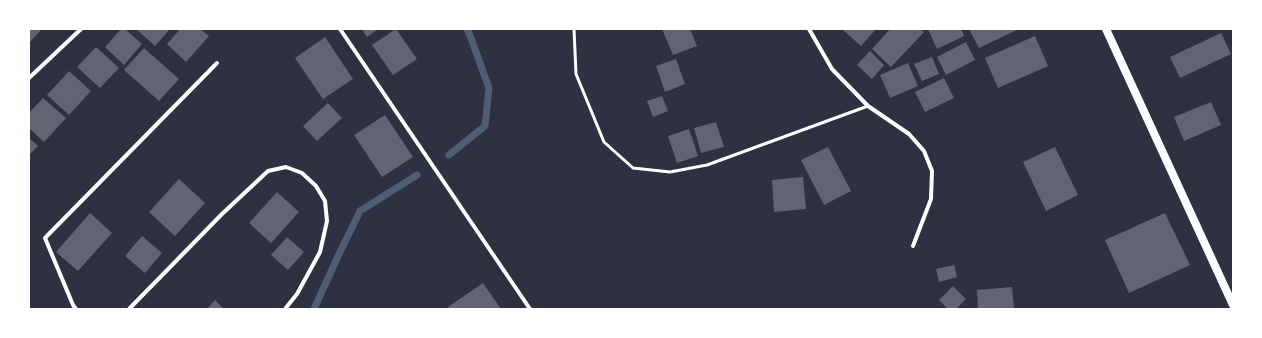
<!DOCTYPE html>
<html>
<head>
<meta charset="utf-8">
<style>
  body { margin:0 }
  #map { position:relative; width:1262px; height:338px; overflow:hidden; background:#2d3142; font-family:Rubik,sans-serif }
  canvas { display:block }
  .frame { position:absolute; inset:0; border:30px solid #fff; pointer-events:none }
</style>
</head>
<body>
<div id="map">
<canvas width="1262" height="338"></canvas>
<div class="frame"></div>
</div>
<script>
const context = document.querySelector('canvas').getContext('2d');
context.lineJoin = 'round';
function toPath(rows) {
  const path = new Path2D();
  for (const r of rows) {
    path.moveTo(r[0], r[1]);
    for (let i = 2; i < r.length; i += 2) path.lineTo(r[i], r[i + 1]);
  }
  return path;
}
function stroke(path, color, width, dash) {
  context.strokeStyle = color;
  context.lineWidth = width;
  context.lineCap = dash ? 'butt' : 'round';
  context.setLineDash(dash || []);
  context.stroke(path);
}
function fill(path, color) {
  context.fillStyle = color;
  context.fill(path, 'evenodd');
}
stroke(toPath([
  [449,155,485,126,489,88,471,38,467,29],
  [314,309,340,252,360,211,417,175]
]), '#4f5d75', 7);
fill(toPath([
  [29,29,42,29,29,43],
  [121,29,125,29,142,44,124,65,105,47],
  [136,29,170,29,155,46],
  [180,29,200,29,209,36,186,62,167,44],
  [362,29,378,29,367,37],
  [396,29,417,59,393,75,372,45],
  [662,29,690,29,697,46,673,55],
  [842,29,876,29,861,46],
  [890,29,921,29,924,32,891,67,872,49],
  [928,29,961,29,964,36,937,49],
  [969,29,1019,29,979,48],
  [1221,33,1231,54,1180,78,1170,57],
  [1035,36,1048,66,998,88,985,58],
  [325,37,353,79,323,99,295,58],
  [966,42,975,60,946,75,937,57],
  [96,47,119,68,100,88,77,67],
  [144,48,179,79,159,101,124,70],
  [870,51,884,65,872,79,857,65],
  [932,57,939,74,922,81,914,64],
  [676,59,685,84,665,92,656,66],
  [908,63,918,86,890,98,880,75],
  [69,71,91,91,69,115,47,95],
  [944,78,954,98,925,112,915,92],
  [662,96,668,111,653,117,647,101],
  [43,98,66,118,44,142,29,128,29,113],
  [1211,102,1221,125,1184,141,1174,117],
  [328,103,342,118,317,141,303,126],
  [385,115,413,157,382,177,354,135],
  [716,122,724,147,701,153,694,128],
  [689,129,698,156,677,163,668,136],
  [29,138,38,146,29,155],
  [828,147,851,191,824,205,801,160],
  [1055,147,1078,195,1046,211,1023,162],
  [803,177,806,209,774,212,772,180],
  [179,179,205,203,175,236,149,212],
  [277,192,299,212,271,243,249,223],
  [90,213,112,233,78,271,56,252],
  [1165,213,1190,265,1129,293,1105,240],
  [142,236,162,253,145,273,125,256],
  [287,237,304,252,288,270,271,255],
  [954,265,957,277,939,282,936,269],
  [483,283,501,309,450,309,448,307],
  [953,286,966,299,956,309,948,309,939,300],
  [1012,287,1014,309,978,309,977,290],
  [215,300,224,309,207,309]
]), '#626471');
stroke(toPath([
  [574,29,576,74,604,142,633,168,670,172,707,165,868,106]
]), '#fff', 3);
stroke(toPath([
  [340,29,530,309],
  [809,29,832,69,868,106,909,134,924,151,932,171,931,199,913,246],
  [29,78,81,29],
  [76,309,73,305,45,238,217,63],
  [129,309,222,214,268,171,286,167,302,173,316,186,325,201,327,221,320,252,297,294,285,309]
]), '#fff', 4);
stroke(toPath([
  [1106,29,1233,305]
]), '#fff', 8);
</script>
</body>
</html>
